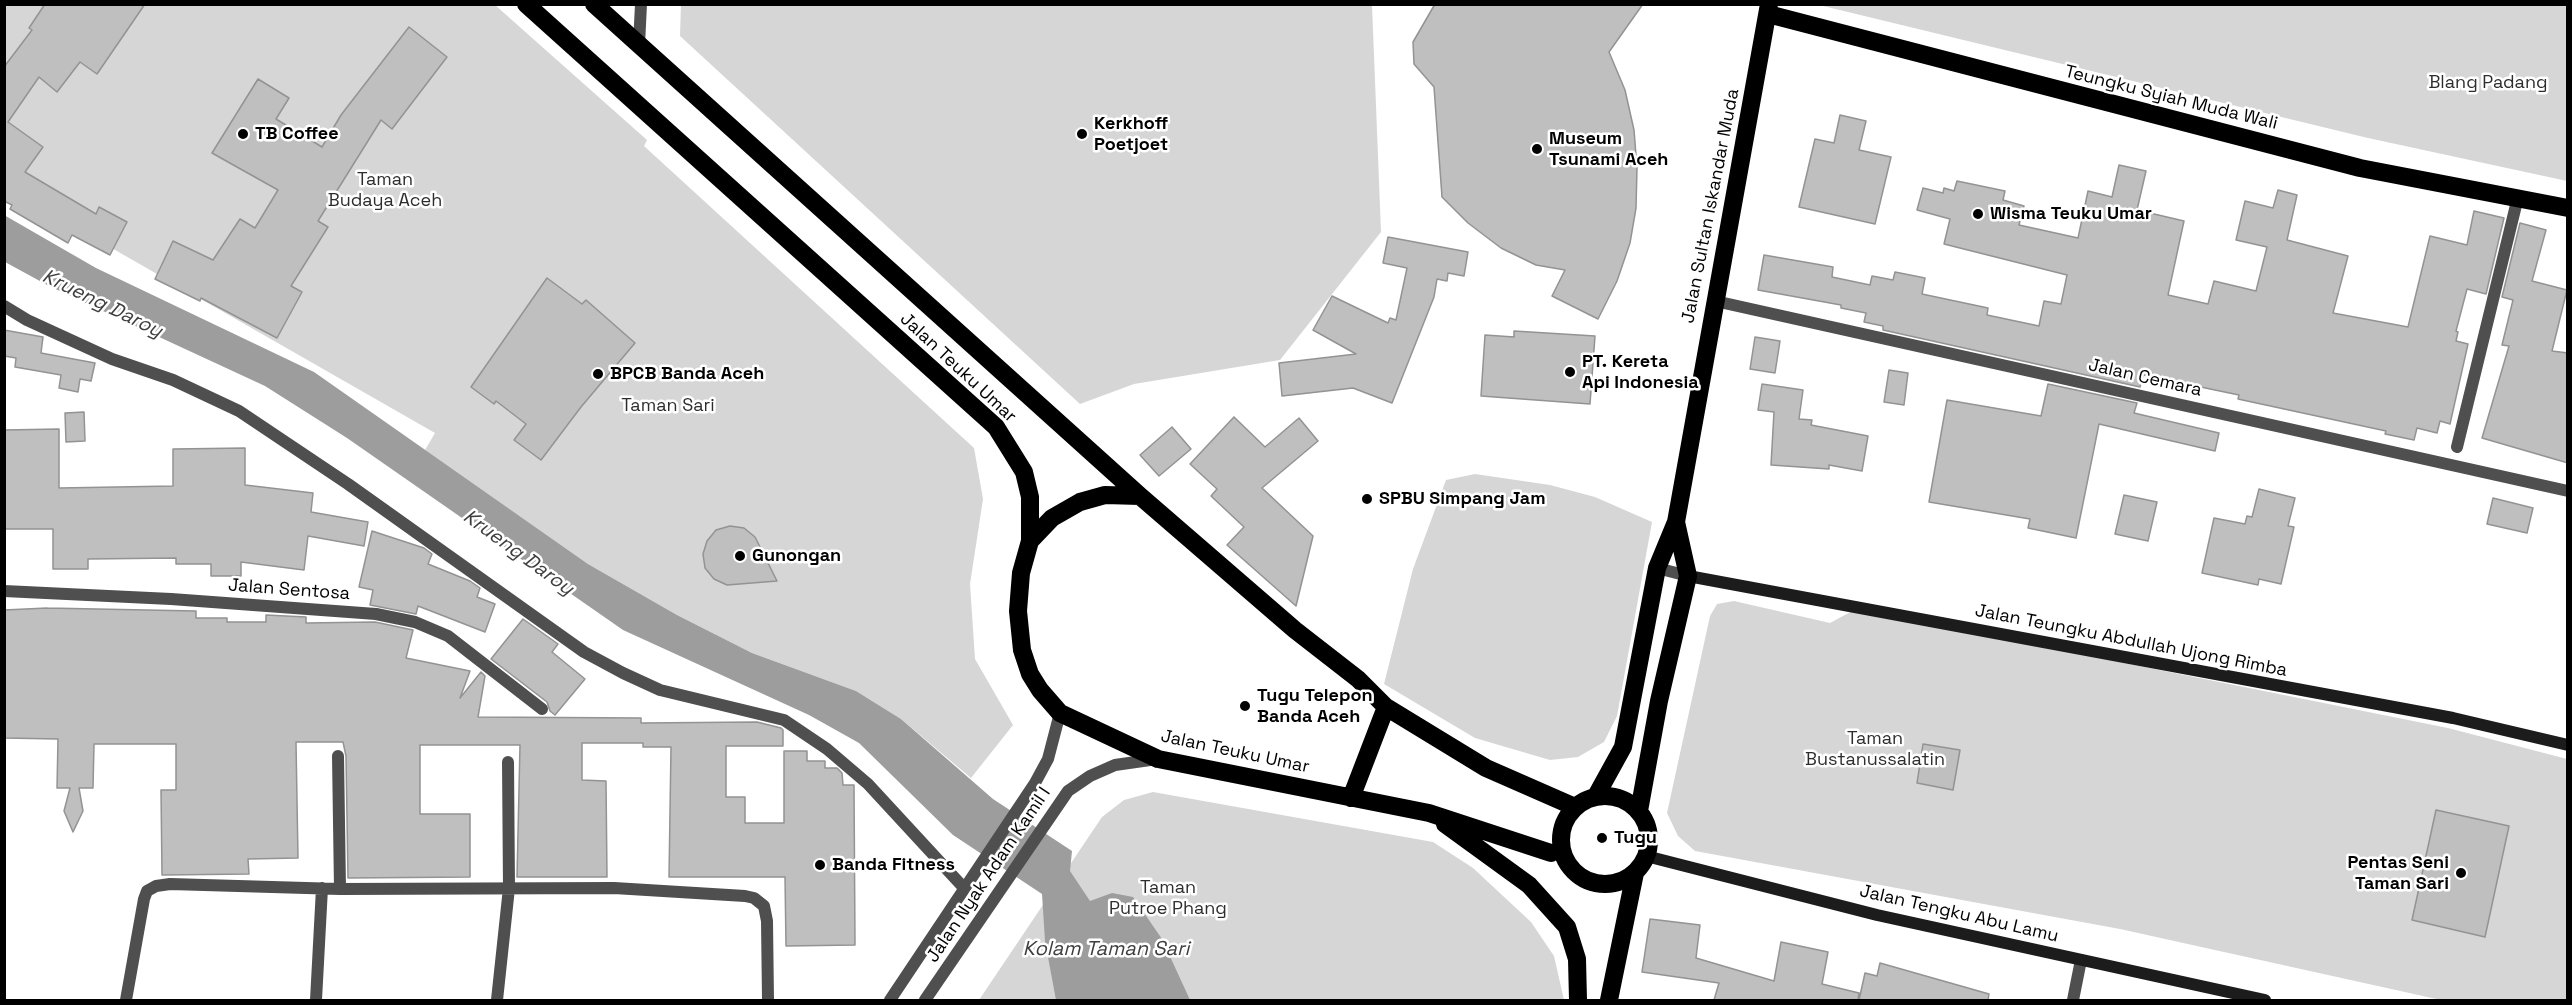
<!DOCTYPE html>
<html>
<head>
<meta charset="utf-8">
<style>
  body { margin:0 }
  #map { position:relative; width:2572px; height:1005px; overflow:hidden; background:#fff; font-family:"Space Grotesk",sans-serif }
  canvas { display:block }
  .frame { position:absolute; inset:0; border:6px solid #000; pointer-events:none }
</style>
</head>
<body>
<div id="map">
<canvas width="2572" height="1005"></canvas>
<div class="frame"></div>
</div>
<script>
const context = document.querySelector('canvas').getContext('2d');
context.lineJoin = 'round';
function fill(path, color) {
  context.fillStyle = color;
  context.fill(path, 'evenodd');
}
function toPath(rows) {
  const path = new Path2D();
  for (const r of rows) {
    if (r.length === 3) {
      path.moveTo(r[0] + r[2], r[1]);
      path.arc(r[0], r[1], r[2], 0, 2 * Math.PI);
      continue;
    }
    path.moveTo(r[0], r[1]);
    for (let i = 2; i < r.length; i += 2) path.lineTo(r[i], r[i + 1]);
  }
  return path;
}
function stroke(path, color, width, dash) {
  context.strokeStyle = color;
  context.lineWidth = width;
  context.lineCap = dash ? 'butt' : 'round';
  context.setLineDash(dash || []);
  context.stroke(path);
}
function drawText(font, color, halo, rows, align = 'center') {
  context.font = font + ' "Space Grotesk",sans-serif';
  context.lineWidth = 5;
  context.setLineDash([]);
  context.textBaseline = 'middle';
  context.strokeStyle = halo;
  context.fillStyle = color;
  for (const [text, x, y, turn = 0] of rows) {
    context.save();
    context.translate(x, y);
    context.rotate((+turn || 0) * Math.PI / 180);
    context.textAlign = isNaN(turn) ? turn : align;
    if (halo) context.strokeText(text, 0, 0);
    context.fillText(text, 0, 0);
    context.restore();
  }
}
fill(toPath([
  [681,4,1372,5,1381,232,1280,360,1134,384,1080,404,680,36],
  [5,5,495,5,647,140,644,146,974,448,983,499,970,584,975,659,1013,725,971,778,901,719,856,691,752,653,677,615,588,564,425,450,435,433,5,187],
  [1819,5,2567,5,2567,181,2368,138],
  [1475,474,1550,485,1595,497,1652,522,1617,716,1604,742,1578,757,1550,760,1475,738,1384,684,1413,569,1446,480],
  [1734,601,1830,623,1856,609,2448,728,2567,759,2567,1000,2441,1000,2120,929,1695,851,1678,836,1667,813,1710,616,1717,604],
  [1153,792,1433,842,1473,868,1531,922,1554,956,1564,1000,979,1000,1102,817,1124,800]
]), '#d6d6d6');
fill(toPath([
  [4,215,96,268,314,372,588,564,677,615,752,653,856,691,901,719,993,799,1072,851,1070,871,1090,901,1112,893,1133,897,1162,939,1190,1000,1056,1000,1045,941,1042,894,953,835,859,743,809,715,623,630,347,438,265,386,49,286,5,262]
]), '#9d9d9d');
const building = toPath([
  [45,4,145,4,97,74,80,62,57,92,39,77,8,122,43,147,25,172,96,214,99,207,127,222,110,255,72,235,68,243,10,209,12,205,4,201,4,67,32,30,29,28,45,4],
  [1435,4,1643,4,1609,52,1625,90,1634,130,1637,168,1636,208,1630,243,1617,281,1598,319,1552,296,1565,270,1536,265,1501,248,1468,223,1442,197,1434,87,1414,64,1413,42,1435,4],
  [409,27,447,57,392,129,381,120,318,221,328,227,291,286,302,292,277,338,201,298,200,301,155,279,173,241,213,260,240,219,255,228,278,190,212,153,258,79,289,98,276,119,322,147,341,115,409,27],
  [1840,115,1866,121,1859,150,1891,157,1875,224,1799,207,1815,139,1834,143,1840,115],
  [2119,165,2146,171,2137,210,2184,221,2168,295,2208,304,2214,281,2256,291,2267,247,2236,240,2245,201,2273,208,2278,190,2297,195,2287,240,2348,256,2333,313,2408,327,2430,236,2467,245,2474,211,2504,218,2486,294,2467,289,2456,331,2458,332,2456,341,2468,344,2450,424,2440,421,2437,433,2417,428,2414,440,2385,434,2386,431,2238,399,2239,395,2143,375,2140,387,1883,330,1883,326,1864,322,1866,313,1841,308,1841,305,1758,290,1764,255,1833,267,1832,277,1870,285,1872,276,1893,280,1895,272,1925,278,1922,294,1988,308,1987,315,2039,326,2044,301,2061,304,2067,275,1944,244,1950,219,1917,210,1923,188,1943,193,1944,188,1954,191,1957,181,2005,191,2003,200,2024,206,2019,225,2078,238,2088,191,2112,197,2119,165],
  [2520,223,2546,230,2532,281,2567,290,2552,351,2568,353,2568,463,2482,438,2509,346,2502,345,2513,300,2502,297,2520,223],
  [1388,237,1468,252,1464,276,1448,273,1447,281,1437,279,1434,297,1392,403,1353,388,1282,396,1279,363,1356,354,1313,330,1332,296,1388,323,1390,318,1396,320,1407,268,1383,263,1388,237],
  [547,278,582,304,586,300,635,343,581,407,541,460,514,440,526,424,496,401,494,404,471,387,547,278],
  [4,330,43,337,41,353,95,363,91,381,80,379,78,392,59,388,61,375,15,367,16,358,4,356,4,330],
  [1514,331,1595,336,1590,404,1481,396,1485,335,1514,337,1514,331],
  [1755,337,1780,341,1775,373,1750,369,1755,337],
  [1889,370,1908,373,1904,405,1884,402,1889,370],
  [1762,384,1803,390,1799,419,1812,420,1811,425,1868,436,1862,471,1829,465,1829,469,1771,465,1774,412,1758,410,1762,384],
  [2048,384,2137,403,2134,413,2219,433,2215,451,2099,424,2076,538,2028,528,2030,519,1929,502,1947,400,2041,416,2048,384],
  [84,412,85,441,66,442,65,413,84,412],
  [1234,417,1265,447,1299,418,1318,441,1262,488,1313,536,1296,606,1227,545,1244,527,1211,496,1217,489,1190,464,1234,417],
  [1172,427,1191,449,1159,476,1140,455,1172,427],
  [59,429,59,488,173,486,173,449,245,448,245,485,313,493,311,512,368,522,364,546,308,536,304,570,241,562,241,576,211,576,211,564,176,564,176,558,88,559,88,569,53,569,53,529,4,529,4,430,59,429],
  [2259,489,2295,498,2288,526,2294,527,2281,584,2259,579,2258,585,2202,573,2214,518,2245,524,2247,516,2252,517,2259,489],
  [2124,495,2157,502,2148,541,2115,534,2124,495],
  [2493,498,2533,508,2527,533,2487,524,2493,498],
  [730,526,744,528,755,537,777,581,727,585,714,579,705,568,703,554,707,541,716,530,730,526],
  [372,531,424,548,432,554,428,564,470,581,480,588,477,597,495,604,485,632,418,606,416,614,370,605,373,590,359,587,372,531],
  [47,608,196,611,196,618,227,618,227,622,266,622,266,615,306,617,306,623,375,622,413,630,406,658,470,671,460,698,481,672,485,676,478,717,641,718,641,723,757,722,781,728,783,730,783,746,726,746,726,797,745,797,745,823,784,823,784,751,807,751,807,761,825,761,825,768,837,768,842,773,843,785,854,785,855,945,786,946,785,877,669,877,671,747,643,747,643,743,582,743,582,780,606,781,607,877,517,877,520,745,420,745,420,814,470,814,470,877,348,878,346,756,343,742,296,742,298,858,248,859,249,874,162,875,161,790,176,790,176,744,94,744,93,788,79,788,83,811,73,832,64,811,70,788,57,788,58,739,4,738,4,610,47,608],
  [523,619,558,644,552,652,585,679,555,715,550,711,547,702,491,659,523,619],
  [1923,744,1960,750,1953,790,1917,783,1923,744],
  [2436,810,2509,826,2485,937,2412,920,2436,810],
  [1650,919,1700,925,1696,958,1774,981,1781,942,1828,952,1822,984,1859,993,1858,1000,1714,1000,1719,983,1642,972,1650,919],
  [1880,963,1989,994,1988,1000,1859,1000,1865,973,1877,976,1880,963]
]);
fill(building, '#bfbfbf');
stroke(building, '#939393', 1.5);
stroke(toPath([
  [639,45,641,4],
  [1715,301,2568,491],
  [4,306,27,320,112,359,173,380,239,411,348,484,584,652,623,673,660,690,784,720,827,749,868,784,964,888],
  [2457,447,2518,197],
  [1657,568,1688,576],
  [4,591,171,599,376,614,415,622,448,636,542,709],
  [338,756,340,889],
  [126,1000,144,899,147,891,156,886,170,884,340,889,614,888,745,896,754,898,764,906,767,921,768,1000],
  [316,1000,322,888],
  [497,1000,509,888,508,762],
  [890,1000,1035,783,1048,759,1060,713],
  [925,1000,1068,791,1090,776,1115,765,1157,759],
  [2073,1000,2081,960]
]), '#4f4f4f', 12);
stroke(toPath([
  [1688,576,2453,718,2568,745],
  [1646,856,1877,915,2265,1000]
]), '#1c1c1c', 12);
stroke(toPath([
  [526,4,996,427,1024,472,1030,497,1030,541,1021,573,1018,611,1022,650,1030,674,1040,690,1060,713,1158,759,1429,813,1551,853],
  [594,4,1140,496,1295,630,1358,679,1386,707,1486,768,1575,807],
  [1768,14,2360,168,2568,208],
  [1030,541,1052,518,1080,502,1105,495,1140,496],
  [1596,796,1623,747,1657,568,1676,522,1769,4],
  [1605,840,44],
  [1351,798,1386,707],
  [1639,811,1659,701,1688,576,1676,522],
  [1445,824,1529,885,1567,927,1577,959,1578,1000],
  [1609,1000,1635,873]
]), '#000', 18);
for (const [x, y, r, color] of [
  [243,134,6,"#000"],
  [1082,134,6,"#000"],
  [1537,149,6,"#000"],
  [1978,214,6,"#000"],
  [1570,372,6,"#000"],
  [598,374,6,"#000"],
  [1367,499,6,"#000"],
  [740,556,6,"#000"],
  [1245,706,6,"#000"],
  [1602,838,6,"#000"],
  [820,865,6,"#000"],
  [2461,873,6,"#000"]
]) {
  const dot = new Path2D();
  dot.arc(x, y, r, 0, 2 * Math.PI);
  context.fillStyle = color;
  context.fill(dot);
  stroke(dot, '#fff', 2);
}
drawText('18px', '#2d2d2d', '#fff', [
  ["Blang Padang",2488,83],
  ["Taman",385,180],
  ["Budaya Aceh",385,201],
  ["Taman Sari",668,406],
  ["Taman",1875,739],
  ["Bustanussalatin",1875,760],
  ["Taman",1168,888],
  ["Putroe Phang",1168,909]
]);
drawText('18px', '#000', '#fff', [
  ["Teungku Syiah Muda Wali",2171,98,14],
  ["Jalan Sultan Iskandar Muda",1711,206,-79],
  ["Jalan Teuku Umar",958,368,43],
  ["Jalan Cemara",2145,378,13],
  ["Jalan Sentosa",289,590,4],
  ["Jalan Teungku Abdullah Ujong Rimba",2131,641,11],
  ["Jalan Teuku Umar",1235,752,12],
  ["Jalan Nyak Adam Kamil I",989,875,-56],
  ["Jalan Tengku Abu Lamu",1959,914,13]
]);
drawText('bold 18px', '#000', '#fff', [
  ["Kerkhoff",1094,124],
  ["Poetjoet",1094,145],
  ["TB Coffee",255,134],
  ["Museum",1549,139],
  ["Tsunami Aceh",1549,160],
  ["Wisma Teuku Umar",1990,214],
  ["PT. Kereta",1582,362],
  ["Api Indonesia",1582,383],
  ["BPCB Banda Aceh",610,374],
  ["SPBU Simpang Jam",1379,499],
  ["Gunongan",752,556],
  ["Tugu Telepon",1257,696],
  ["Banda Aceh",1257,717],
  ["Tugu",1614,838],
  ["Pentas Seni",2449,863,"right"],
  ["Taman Sari",2449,884,"right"],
  ["Banda Fitness",832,865]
], 'left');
drawText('italic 20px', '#3e3e3e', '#fff', [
  ["Krueng Daroy",102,304,26],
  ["Krueng Daroy",518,553,36],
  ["Kolam Taman Sari",1106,950]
]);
</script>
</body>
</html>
